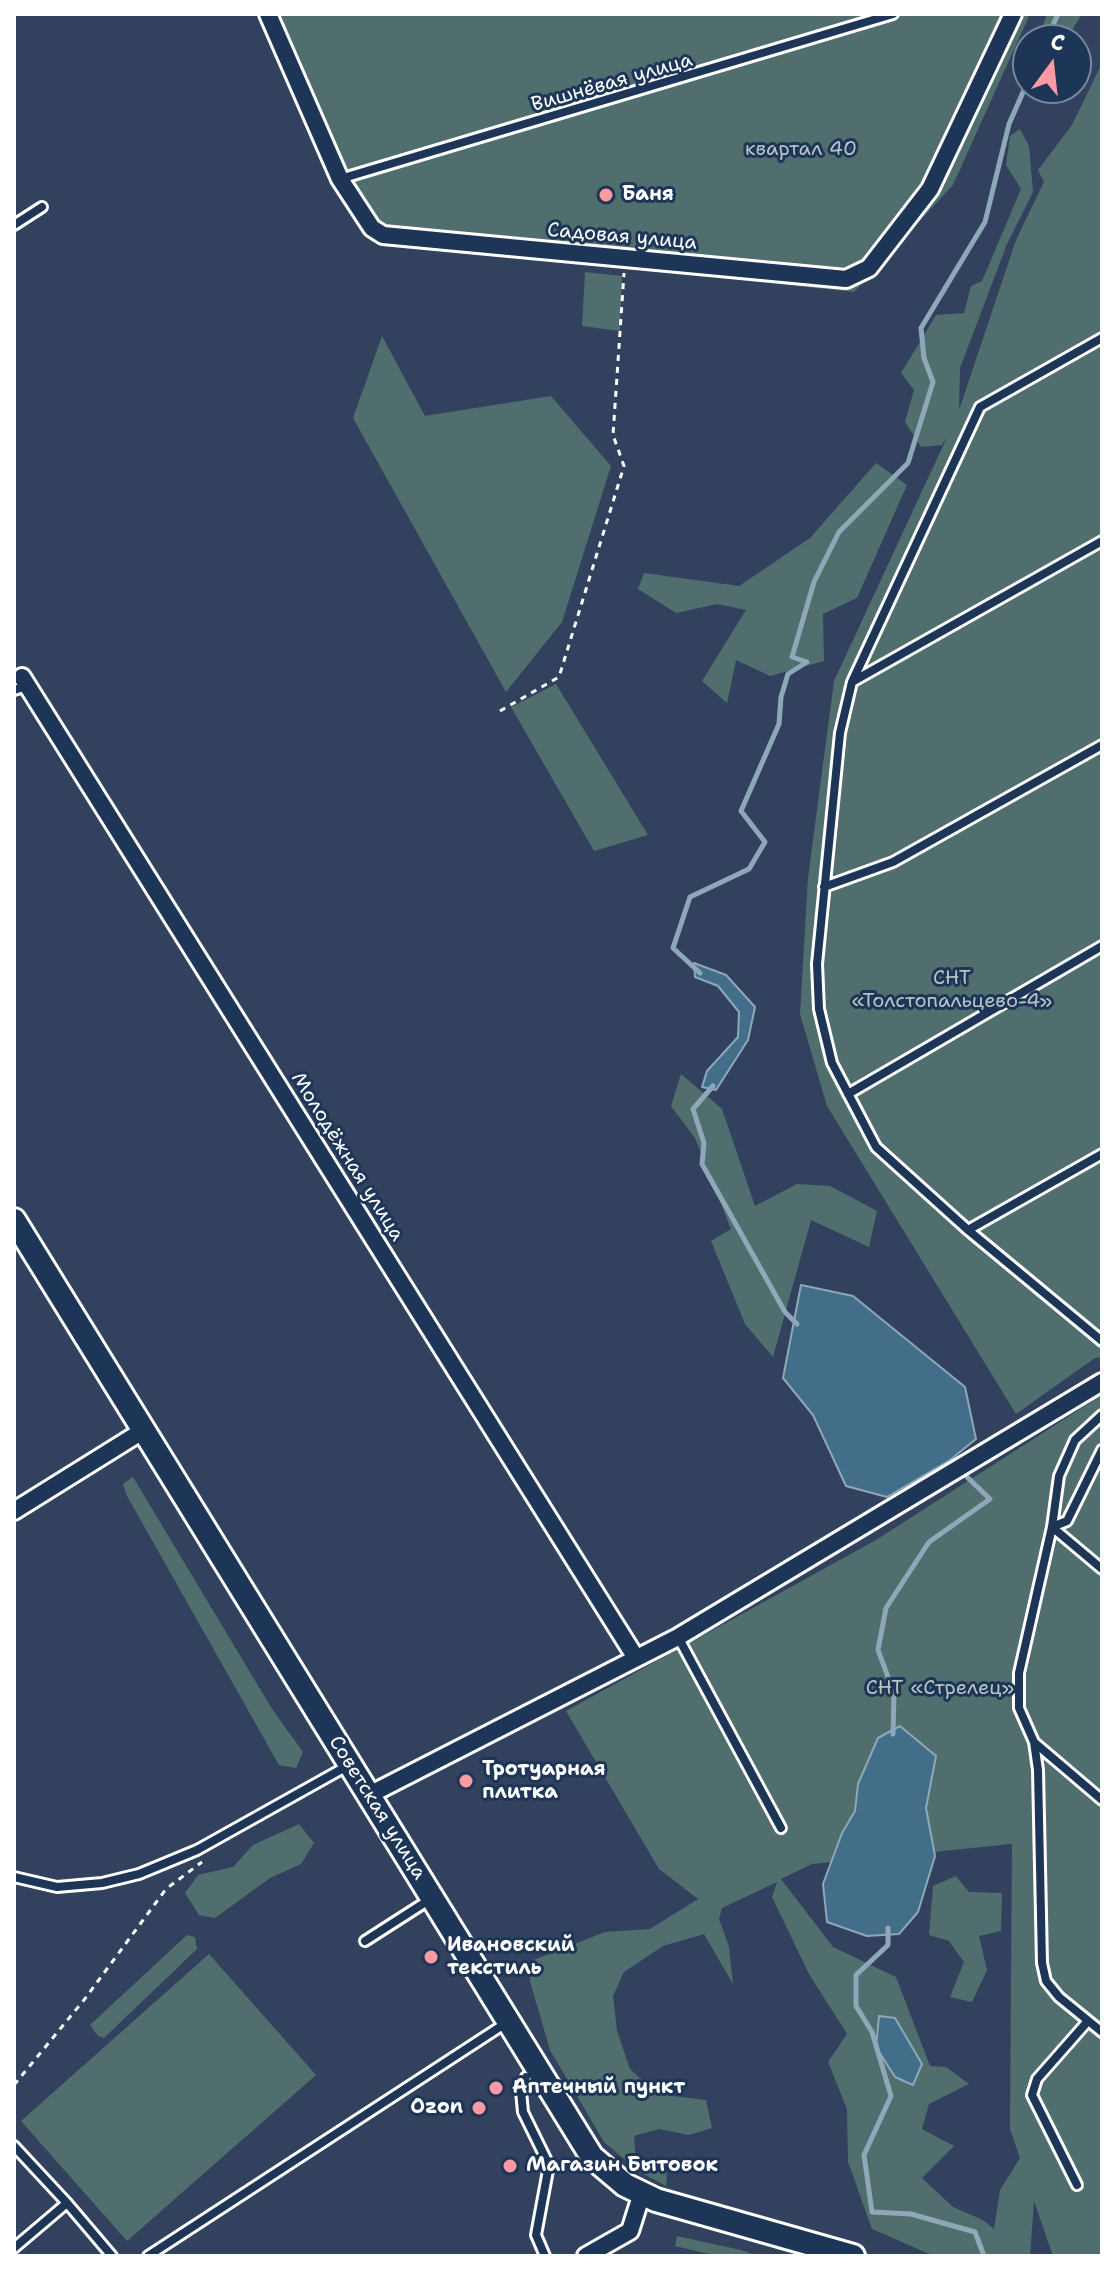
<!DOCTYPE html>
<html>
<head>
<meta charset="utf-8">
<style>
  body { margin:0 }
  #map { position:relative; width:1116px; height:2270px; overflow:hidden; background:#32425e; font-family:"Shantell Sans",sans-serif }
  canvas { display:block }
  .frame { position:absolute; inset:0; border:16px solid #fff; pointer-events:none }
  .north { position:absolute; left:1012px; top:24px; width:80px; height:80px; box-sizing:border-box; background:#1d3557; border:2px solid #77869a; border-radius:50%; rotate:15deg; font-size:22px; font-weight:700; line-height:32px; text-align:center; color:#fff }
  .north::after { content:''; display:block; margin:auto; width:28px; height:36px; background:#ff9aa2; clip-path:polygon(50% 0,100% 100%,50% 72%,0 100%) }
</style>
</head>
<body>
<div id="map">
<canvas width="1116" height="2270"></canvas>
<div class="frame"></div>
<div class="north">С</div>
</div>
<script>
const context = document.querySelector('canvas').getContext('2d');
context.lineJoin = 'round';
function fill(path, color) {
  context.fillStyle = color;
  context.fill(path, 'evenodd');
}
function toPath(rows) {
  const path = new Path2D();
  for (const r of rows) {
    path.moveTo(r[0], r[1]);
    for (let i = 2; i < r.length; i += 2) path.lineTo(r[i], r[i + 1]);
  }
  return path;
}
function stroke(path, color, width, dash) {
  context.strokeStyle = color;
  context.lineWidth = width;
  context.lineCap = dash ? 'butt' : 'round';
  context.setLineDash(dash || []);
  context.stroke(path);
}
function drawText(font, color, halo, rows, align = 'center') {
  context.font = font + ' "Shantell Sans",sans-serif';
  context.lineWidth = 6;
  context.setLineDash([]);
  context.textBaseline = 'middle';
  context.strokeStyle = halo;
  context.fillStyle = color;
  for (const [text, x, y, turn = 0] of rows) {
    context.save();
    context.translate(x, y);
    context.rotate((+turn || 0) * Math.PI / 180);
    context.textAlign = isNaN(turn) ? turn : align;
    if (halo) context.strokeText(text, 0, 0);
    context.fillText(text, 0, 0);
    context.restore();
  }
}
fill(toPath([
  [268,14,1030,14,953,185,854,292,371,241,340,179],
  [1047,14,1082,14,1066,40,1051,40,1041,31],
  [1102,63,1102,1357,1095,1358,1016,1414,827,1106,800,1014,808,878,834,681,948,435,942,445,921,447,905,422,914,390,901,373,936,315,964,313,971,286,982,281,1021,189,1006,165,1010,136,1020,129,1029,146,1033,192,1007,244,960,368,959,410,1016,240,1044,182,1038,170,1072,125],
  [585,272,622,276,620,331,582,326],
  [382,336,425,416,551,396,611,466,562,622,506,692,353,418],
  [876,463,907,485,857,598,823,614,824,661,770,676,736,660,727,703,702,681,746,610,717,604,676,613,638,589,644,573,739,586,810,538],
  [556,684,648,835,594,851,511,707],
  [681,1074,722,1109,755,1206,797,1184,830,1186,877,1211,869,1247,811,1220,773,1357,745,1324,711,1241,731,1229,695,1138,671,1106],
  [1102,1395,1102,2256,1053,2256,1034,2201,1030,2256,934,2256,872,2229,848,2162,847,2109,828,2062,847,2034,809,1974,772,1897,777,1882,722,1908,719,1919,729,1947,733,1984,704,1934,663,1946,624,1972,613,1996,617,2031,630,2069,657,2094,706,2100,712,2128,689,2135,659,2129,634,2136,636,2161,667,2173,666,2186,638,2171,604,2142,550,2050,530,1981,531,1961,605,1932,650,1929,698,1899,659,1869,566,1711,876,1540],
  [1012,1844,1010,2129,1020,2158,1000,2190,994,2229,983,2220,953,2207,922,2178,954,2146,922,2129,929,2104,969,2084,946,2067,930,2066,896,1977,833,1947,781,1879,812,1864],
  [133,1477,272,1709,303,1752,296,1768,279,1765,127,1496,123,1484],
  [299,1824,314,1843,301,1864,270,1878,215,1918,199,1915,185,1893,198,1875,233,1867,253,1845],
  [956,1876,969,1892,1002,1893,1001,1931,979,1936,987,1970,972,2002,950,1997,964,1962,949,1941,929,1935,933,1886],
  [187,1935,195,1937,197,1949,104,2038,98,2036,90,2025],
  [209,1954,316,2075,127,2241,21,2121],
  [677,2236,741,2250,758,2256,718,2256,675,2246]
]), '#506e6d');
const water = toPath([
  [694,963,726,975,755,1007,748,1040,716,1090,702,1087,707,1071,738,1037,739,1012,718,986,695,977,694,963],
  [801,1285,853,1296,965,1387,976,1439,950,1460,887,1497,846,1486,813,1415,783,1378,801,1285],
  [900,1726,936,1756,926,1808,935,1856,918,1912,899,1934,867,1936,827,1922,823,1884,842,1833,855,1811,858,1784,878,1738,900,1726],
  [879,2016,895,2018,922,2064,913,2085,895,2077,876,2047,879,2016]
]);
fill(water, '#436e8a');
stroke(water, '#8ea8b9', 2);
stroke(toPath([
  [1046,40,1058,14],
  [700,973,673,948,690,897,749,869,765,842,741,811,779,724,781,697,788,674,807,662,792,657,814,582,839,532,908,463,933,382,924,358,921,328,985,222,1009,124,1028,81],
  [713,1086,693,1109,704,1143,702,1164,785,1312,797,1324],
  [893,1734,894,1693,878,1650,886,1608,929,1542,990,1499,965,1475],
  [888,1928,888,1945,856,1975,856,2006,872,2032,891,2096,864,2155,872,2212,911,2214,975,2232,984,2256]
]), '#8ea8b9', 5);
const service = toPath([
  [340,179,893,14],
  [14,225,42,207],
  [1102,338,980,407,852,682,1102,541],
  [852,682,840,733,817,964,819,1009,832,1063,876,1147,968,1230,1102,1341],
  [14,690,27,686],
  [824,887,893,862,1102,745],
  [848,1094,1102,946],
  [968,1230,1102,1154],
  [1102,1415,1075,1440,1059,1476,1052,1527,1019,1673,1019,1708,1034,1742,1038,1770,1042,1963,1046,1981,1059,1997,1102,2032],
  [1102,1450,1067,1521,1052,1527,1102,1569],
  [678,1637,781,1828],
  [1035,1743,1102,1800],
  [14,1877,57,1887,102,1883,139,1874,197,1850,349,1765],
  [365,1941,432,1898],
  [526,2077,521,2091,523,2112,549,2165,536,2235,545,2256],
  [14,2146,67,2203],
  [1077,2185,1032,2095,1037,2079,1088,2021],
  [14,2248,67,2203,112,2256],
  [148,2256,506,2023]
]);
const minor = toPath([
  [268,14,340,179,372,228,383,235,846,279,869,268,930,189,1013,14],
  [22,677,636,1658],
  [14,1511,144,1430],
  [369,1795,678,1637,1102,1382],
  [586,2256,630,2231,642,2193]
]);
const tertiary = toPath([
  [14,1220,592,2157,625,2185,656,2200,853,2256]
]);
stroke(service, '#fff', 14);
stroke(minor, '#fff', 22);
stroke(tertiary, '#fff', 28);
stroke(toPath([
  [500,711,559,677,624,466,613,435,624,273],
  [14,2085,84,2000,166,1889,202,1862]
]), '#fff', 3, [6, 6]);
stroke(service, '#1d3557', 8);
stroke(minor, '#1d3557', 16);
stroke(tertiary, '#1d3557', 22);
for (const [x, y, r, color] of [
  [606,195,8,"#ff9aa2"],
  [466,1781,8,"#ff9aa2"],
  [431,1957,8,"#ff9aa2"],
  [496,2088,8,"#ff9aa2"],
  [479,2108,8,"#ff9aa2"],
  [510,2166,8,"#ff9aa2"]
]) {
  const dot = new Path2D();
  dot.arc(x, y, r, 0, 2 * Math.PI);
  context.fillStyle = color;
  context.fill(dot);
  stroke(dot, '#1d3557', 3);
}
drawText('20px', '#fff', '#1d3557', [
  ["Вишнёвая улица",612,83,-16],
  ["Садовая улица",622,237,5],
  ["Молодёжная улица",347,1157,58],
  ["Советская улица",377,1808,58]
]);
drawText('20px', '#b9c5c5', '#1d3557', [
  ["квартал 40",801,150],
  ["СНТ",952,979],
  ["«Толстопальцево-4»",952,1002],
  ["СНТ «Стрелец»",940,1689]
]);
drawText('bold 20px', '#fff', '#1d3557', [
  ["Баня",622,195],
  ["Тротуарная",482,1770],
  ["плитка",482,1793],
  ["Ивановский",447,1946],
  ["текстиль",447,1969],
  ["Аптечный пункт",512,2088],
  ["Ozon",463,2108,"right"],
  ["Магазин Бытовок",526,2166]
], 'left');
</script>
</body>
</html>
